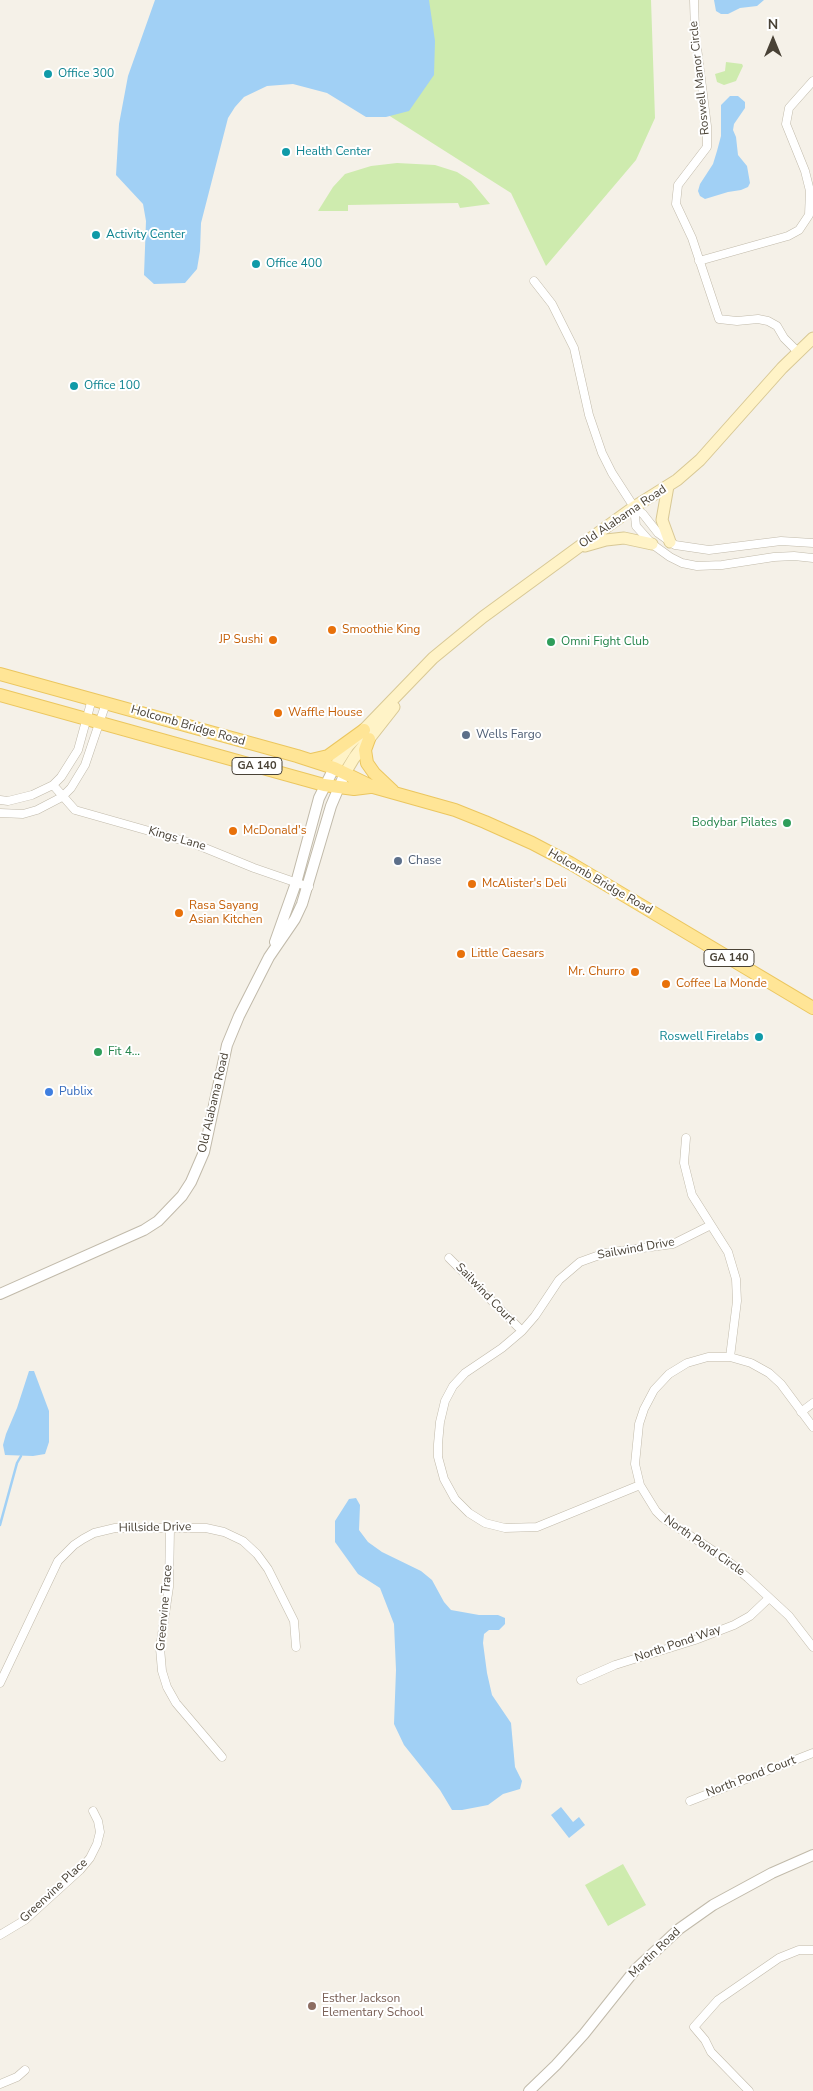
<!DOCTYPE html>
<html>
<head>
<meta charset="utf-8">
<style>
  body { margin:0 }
  #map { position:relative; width:813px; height:2091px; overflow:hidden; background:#f5f1e8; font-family:"Nunito Sans",sans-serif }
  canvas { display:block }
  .north { position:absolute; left:748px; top:15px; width:50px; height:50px; -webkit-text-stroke:4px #fff; paint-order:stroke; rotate:0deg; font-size:14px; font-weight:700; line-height:20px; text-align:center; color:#494236 }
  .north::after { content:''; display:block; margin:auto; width:18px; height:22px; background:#494236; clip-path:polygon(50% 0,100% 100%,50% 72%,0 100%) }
</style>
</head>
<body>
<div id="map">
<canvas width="813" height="2091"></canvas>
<div class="north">N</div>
</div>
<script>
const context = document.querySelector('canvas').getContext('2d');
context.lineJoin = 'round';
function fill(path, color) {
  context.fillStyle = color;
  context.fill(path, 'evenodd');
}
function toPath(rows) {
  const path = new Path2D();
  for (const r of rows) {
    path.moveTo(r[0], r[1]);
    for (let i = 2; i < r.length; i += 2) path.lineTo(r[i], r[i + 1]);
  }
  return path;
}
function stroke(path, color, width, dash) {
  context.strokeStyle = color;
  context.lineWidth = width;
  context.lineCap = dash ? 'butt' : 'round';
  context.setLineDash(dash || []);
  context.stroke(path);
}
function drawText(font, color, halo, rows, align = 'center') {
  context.font = font + ' "Nunito Sans",sans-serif';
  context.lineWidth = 4;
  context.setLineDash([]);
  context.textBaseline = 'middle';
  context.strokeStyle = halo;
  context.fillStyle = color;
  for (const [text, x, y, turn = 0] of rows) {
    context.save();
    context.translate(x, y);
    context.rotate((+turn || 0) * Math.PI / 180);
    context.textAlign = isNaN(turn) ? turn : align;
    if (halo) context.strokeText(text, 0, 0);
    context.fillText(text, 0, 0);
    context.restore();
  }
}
fill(toPath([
  [415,0,651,0,655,118,636,160,546,266,511,193,385,113],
  [726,62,742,64,743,66,736,81,724,85,717,82,715,74,725,71],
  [397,163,435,165,457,172,471,181,490,204,460,208,458,203,348,205,348,211,318,211,333,187,345,174,371,166],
  [623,1864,646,1905,608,1926,585,1885]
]), '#ceebae');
fill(toPath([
  [155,0,429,0,435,41,434,75,409,111,386,117,366,117,327,93,293,84,267,86,244,97,235,107,228,118,201,223,200,251,197,269,185,283,154,284,144,275,146,221,143,204,116,175,119,124,128,76],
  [714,0,764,0,757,6,740,8,728,14,721,14,716,11],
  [730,96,738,96,745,102,745,108,734,124,733,130,736,137,738,155,747,166,750,183,748,187,741,190,728,192,705,199,700,196,698,191,700,184,713,164,717,151,721,136,721,105],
  [29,1371,34,1371,49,1411,49,1442,45,1454,33,1456,5,1455,3,1445,6,1434,17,1408],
  [356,1498,360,1505,359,1530,368,1542,382,1552,421,1571,432,1580,444,1602,451,1610,479,1615,498,1615,505,1618,505,1624,499,1630,489,1630,484,1634,483,1643,487,1673,492,1695,511,1723,515,1767,522,1781,520,1789,503,1794,488,1805,462,1810,452,1810,440,1790,404,1745,394,1724,396,1670,394,1624,380,1588,358,1574,335,1542,335,1521,349,1499],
  [561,1807,573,1822,579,1817,585,1825,569,1838,551,1815]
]), '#a1d0f5');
stroke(toPath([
  [0,1525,17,1463,21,1456]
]), '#a1d0f5', 2.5);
const minor = toPath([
  [694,0,695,32,707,126,707,147,678,185,676,204,692,238,719,319,737,321,758,319,768,321,777,326,784,338,798,352],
  [699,261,788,236,799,230,809,215,810,191,805,171,786,124,789,108,813,81],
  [534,281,552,304,574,348,589,415,602,453,612,473,634,507,643,514,658,533,675,545,709,550,781,541,813,543],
  [634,507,636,526,652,544,670,557,682,563,697,566,722,565,774,557,794,556,813,558],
  [53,785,75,810,195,844,254,868,309,887],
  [0,800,8,801,32,795,53,785,61,777,78,750,92,699],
  [0,813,23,814,37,810,62,797,71,788,85,765,106,703],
  [686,1138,684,1163,692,1195,728,1252,736,1279,737,1301,730,1357],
  [449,1258,522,1331],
  [801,1412,813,1403],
  [813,1427,781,1384,769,1373,751,1363,730,1357,708,1357,687,1363,669,1374,654,1390,644,1409,639,1424,635,1464,640,1485,656,1511,663,1518,723,1557,748,1578,789,1616,813,1647],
  [640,1485,537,1527,505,1528,485,1523,469,1513,455,1499,444,1479,438,1457,438,1444,440,1422,445,1401,453,1386,465,1373,502,1348,522,1331,535,1316,559,1280,580,1262,605,1253,673,1244,711,1225],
  [170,1528,169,1587,160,1648,162,1671,167,1687,176,1703,222,1757],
  [581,1680,615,1665,695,1640,734,1625,750,1616,769,1598],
  [0,1683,58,1561,74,1545,83,1539,94,1533,115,1528,206,1528,224,1532,243,1541,257,1554,268,1569,294,1621,296,1647],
  [690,1801,813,1753],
  [0,1935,25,1920,80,1870,90,1858,97,1844,100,1832,98,1821,93,1811],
  [0,2084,17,2077,25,2070],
  [749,2091,711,2052,705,2040,694,2027,718,2000,779,1958,799,1950,813,1950]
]);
const tertiary = toPath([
  [275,942,296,883,319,798,334,768],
  [0,1294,144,1230,158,1221,182,1196,191,1182,204,1152,227,1045,239,1016,269,957,295,919,302,904,331,806,345,773],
  [529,2091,556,2065,584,2034,635,1970,679,1929,713,1905,772,1873,813,1855]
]);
const secondary = toPath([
  [668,486,662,520,670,542],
  [585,546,606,540,624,538,652,544],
  [334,768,348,746,433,658,483,617,576,549,634,507,677,480,700,460,782,368,813,338],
  [345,773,354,758,394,707]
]);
const primary = toPath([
  [0,674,297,756,334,768,373,787,455,810,485,822,532,843,570,863,813,1008],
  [0,695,324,785,354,789,370,787],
  [369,739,365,750,367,763,374,773,393,791],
  [311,760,328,756,364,730]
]);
stroke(minor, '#c1baaa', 9);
stroke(tertiary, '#c1baaa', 12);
stroke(secondary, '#d8c895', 13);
stroke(primary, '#ebc65f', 14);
stroke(minor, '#fff', 8);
stroke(tertiary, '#fff', 10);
stroke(secondary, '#fff3c7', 11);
stroke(primary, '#ffe596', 12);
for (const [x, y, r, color] of [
  [48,74,5,"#0f9aa8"],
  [286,152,5,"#0f9aa8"],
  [96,235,5,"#0f9aa8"],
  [256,264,5,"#0f9aa8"],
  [74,386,5,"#0f9aa8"],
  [332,630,5,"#e8710a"],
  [273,640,5,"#e8710a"],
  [551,642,5,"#2e9e5b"],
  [278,713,5,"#e8710a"],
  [466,735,5,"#5c6f8a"],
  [787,823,5,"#2e9e5b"],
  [233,831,5,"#e8710a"],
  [398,861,5,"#5c6f8a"],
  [472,884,5,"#e8710a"],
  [179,913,5,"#e8710a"],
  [461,954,5,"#e8710a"],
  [635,972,5,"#e8710a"],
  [666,984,5,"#e8710a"],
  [759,1037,5,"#0f9aa8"],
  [98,1052,5,"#2e9e5b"],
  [49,1092,5,"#3f7fe0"],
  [312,2006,5,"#8d6e63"]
]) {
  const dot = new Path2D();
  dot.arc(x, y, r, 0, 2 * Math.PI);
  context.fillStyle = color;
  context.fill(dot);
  stroke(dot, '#fff', 2);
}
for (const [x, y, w] of [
  [257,766,50],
  [729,958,50]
]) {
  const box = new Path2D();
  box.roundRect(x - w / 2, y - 8.5, w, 17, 4);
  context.fillStyle = '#fff';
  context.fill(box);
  stroke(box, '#494236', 1);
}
drawText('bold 11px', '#494236', null, [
  ["GA 140",257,766],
  ["GA 140",729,958]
]);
drawText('12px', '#0d838f', '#fff', [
  ["Office 300",58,74],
  ["Health Center",296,152],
  ["Activity Center",106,235],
  ["Office 400",266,264],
  ["Office 100",84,386],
  ["Roswell Firelabs",749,1037,"right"]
], 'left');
drawText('12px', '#494236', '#fff', [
  ["Roswell Manor Circle",700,78,-96],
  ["Old Alabama Road",623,517,-34],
  ["Holcomb Bridge Road",188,726,16],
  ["Kings Lane",177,839,16],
  ["Holcomb Bridge Road",600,882,30],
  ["Old Alabama Road",214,1103,-77],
  ["Sailwind Drive",636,1249,-10],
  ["Sailwind Court",485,1294,46],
  ["Hillside Drive",155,1528,-1],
  ["North Pond Circle",704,1546,35],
  ["Greenvine Trace",165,1608,-85],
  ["North Pond Way",678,1644,-19],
  ["North Pond Court",751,1777,-21],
  ["Greenvine Place",54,1891,-43],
  ["Martin Road",655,1953,-44]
]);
drawText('12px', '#c56008', '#fff', [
  ["Smoothie King",342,630],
  ["JP Sushi",263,640,"right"],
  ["Waffle House",288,713],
  ["McDonald's",243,831],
  ["McAlister's Deli",482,884],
  ["Rasa Sayang",189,906],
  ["Asian Kitchen",189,920],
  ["Little Caesars",471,954],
  ["Mr. Churro",625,972,"right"],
  ["Coffee La Monde",676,984]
], 'left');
drawText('12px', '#27864d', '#fff', [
  ["Omni Fight Club",561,642],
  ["Bodybar Pilates",777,823,"right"],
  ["Fit 4...",108,1052]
], 'left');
drawText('12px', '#4e5e75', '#fff', [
  ["Wells Fargo",476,735],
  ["Chase",408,861]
], 'left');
drawText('12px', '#366cbe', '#fff', [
  ["Publix",59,1092]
], 'left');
drawText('12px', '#785e54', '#fff', [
  ["Esther Jackson",322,1999],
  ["Elementary School",322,2013]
], 'left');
</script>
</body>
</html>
